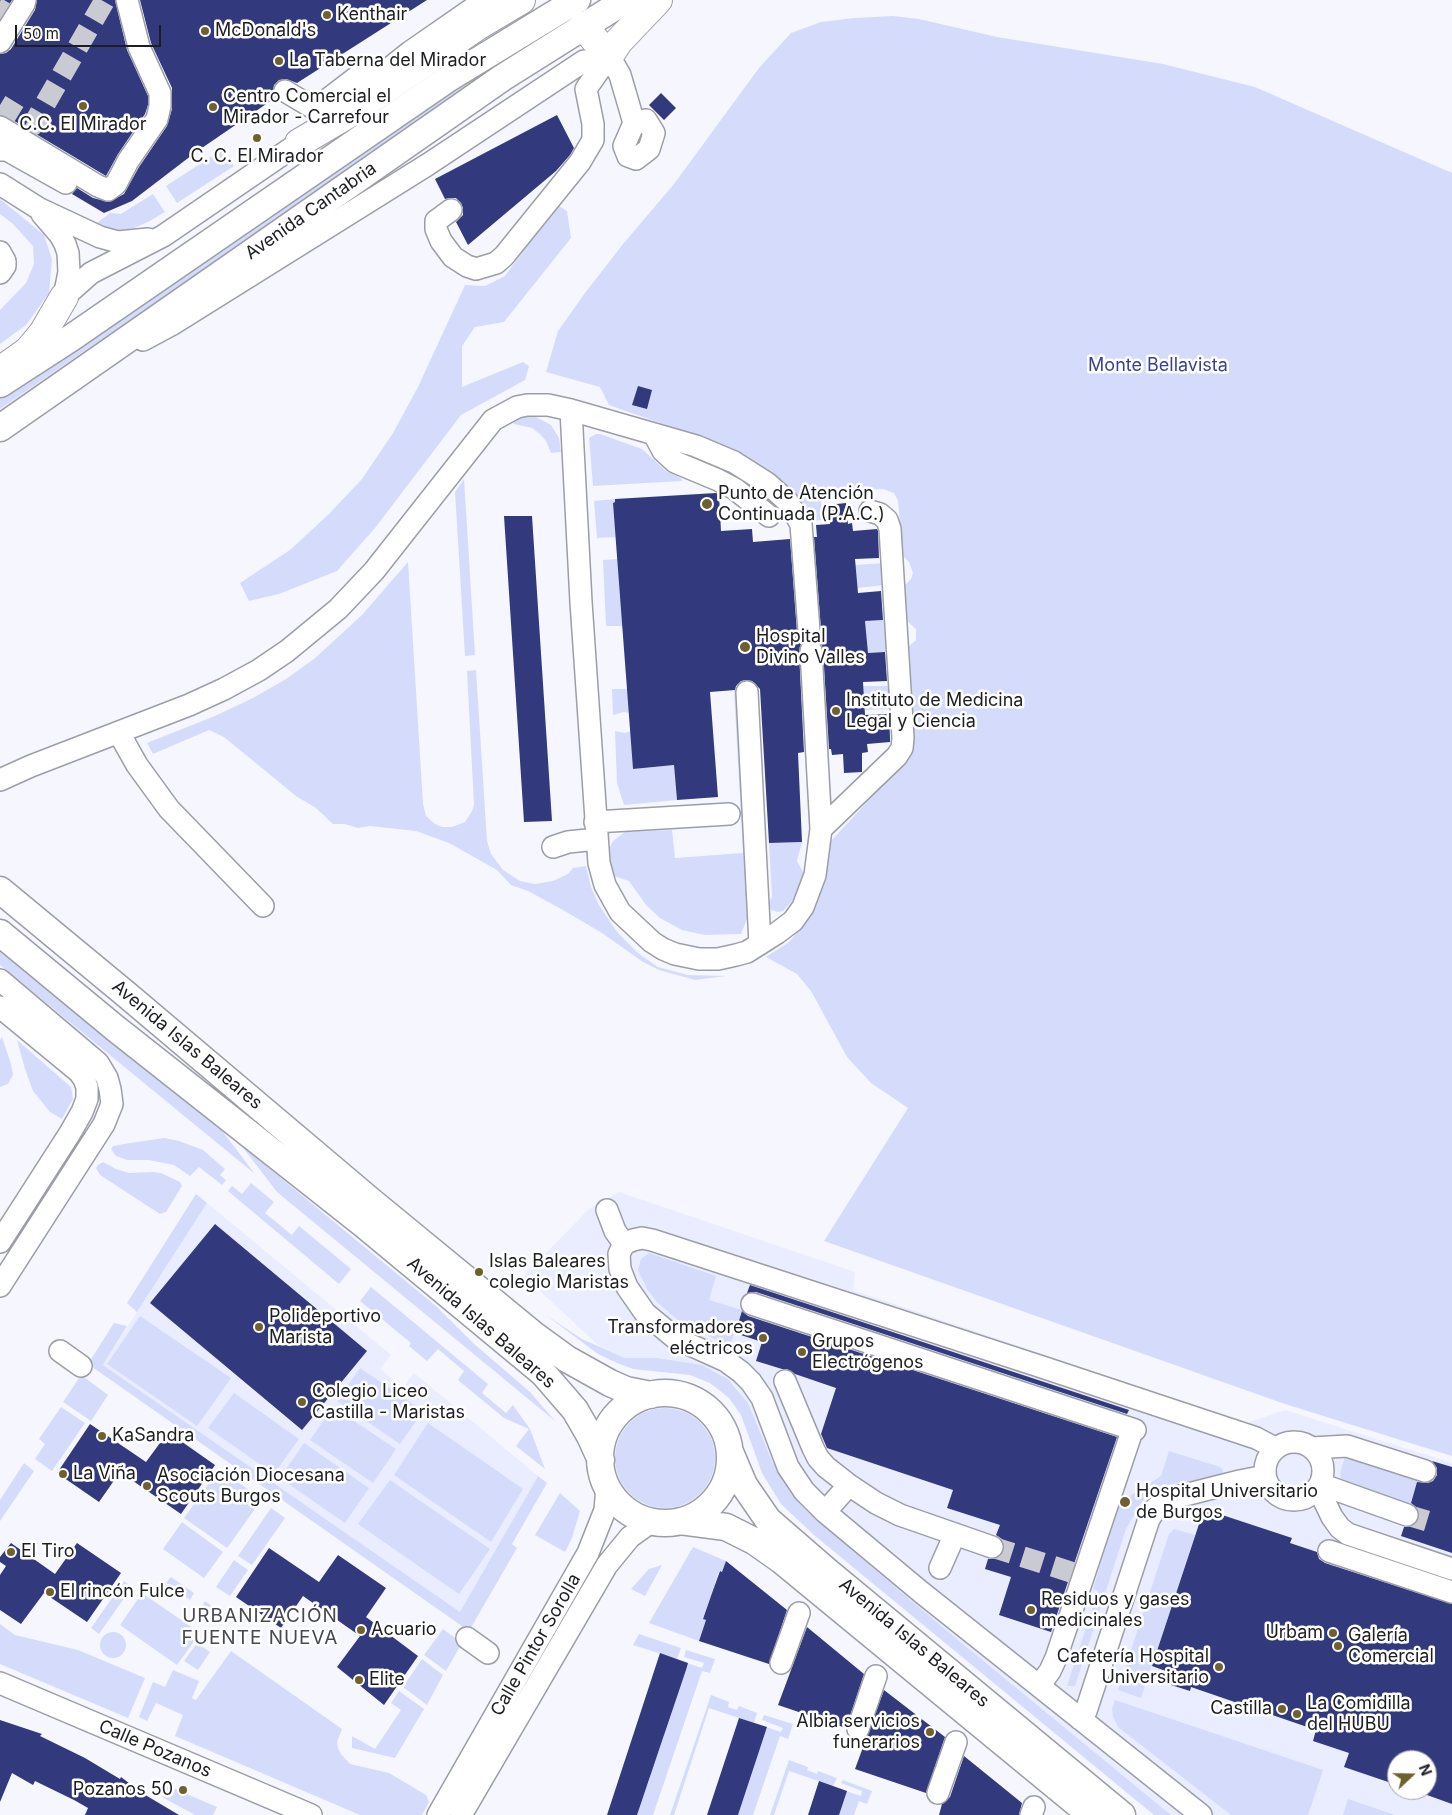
<!DOCTYPE html>
<html>
<head>
<meta charset="utf-8">
<style>
  body { margin:0 }
  #map { position:relative; width:1452px; height:1815px; overflow:hidden; background:#f5f6fe; font-family:Inter,sans-serif }
  canvas { display:block }
  .north { position:absolute; left:1387px; top:1750px; width:50px; height:50px; box-sizing:border-box; background:#fff; border:1px solid #a5a5a6; border-radius:50%; rotate:69deg; font-size:14px; font-weight:700; line-height:20px; text-align:center; color:#1d1e21 }
  .north::after { content:''; display:block; margin:auto; width:18px; height:22px; background:#6e612e; clip-path:polygon(50% 0,100% 100%,50% 72%,0 100%) }
  .scale { position:absolute; left:15px; top:25px; width:146px; height:22px; box-sizing:border-box; border:2px solid #1d1e21; border-top:0; padding-left:6px; font-size:15px; line-height:18px; white-space:nowrap; color:#1d1e21; -webkit-text-stroke:4px #fff; paint-order:stroke }
</style>
</head>
<body>
<div id="map">
<canvas width="1452" height="1815"></canvas>
<div class="north">N</div>
<div class="scale">50 m</div>
</div>
<script>
const context = document.querySelector('canvas').getContext('2d');
context.lineJoin = 'round';
function fill(path, color) {
  context.fillStyle = color;
  context.fill(path, 'evenodd');
}
function toPath(rows) {
  const path = new Path2D();
  for (const r of rows) {
    if (r.length === 3) {
      path.moveTo(r[0] + r[2], r[1]);
      path.arc(r[0], r[1], r[2], 0, 2 * Math.PI);
      continue;
    }
    path.moveTo(r[0], r[1]);
    for (let i = 2; i < r.length; i += 2) path.lineTo(r[i], r[i + 1]);
  }
  return path;
}
function stroke(path, color, width, dash) {
  context.strokeStyle = color;
  context.lineWidth = width;
  context.lineCap = dash ? 'butt' : 'round';
  context.setLineDash(dash || []);
  context.stroke(path);
}
function drawText(font, color, halo, rows, align = 'center') {
  context.font = font + ' Inter,sans-serif';
  context.lineWidth = 5;
  context.setLineDash([]);
  context.textBaseline = 'middle';
  context.strokeStyle = halo;
  context.fillStyle = color;
  for (const [text, x, y, turn = 0] of rows) {
    context.save();
    context.translate(x, y);
    context.rotate((+turn || 0) * Math.PI / 180);
    context.textAlign = isNaN(turn) ? turn : align;
    if (halo) context.strokeText(text, 0, 0);
    context.fillText(text, 0, 0);
    context.restore();
  }
}
fill(toPath([
  [619,1192,855,1272,853,1290,1247,1423,1285,1410,1452,1463,1452,1815,1171,1815,946,1630,805,1510,791,1494,772,1462,748,1403,733,1383,720,1374,702,1365,657,1358,625,1358,599,1346,524,1276,589,1209],
  [1397,1760,1427,1760,1427,1790,1397,1790],
  [207,1203,391,1355,380,1369,403,1388,414,1373,538,1476,460,1612,103,1365]
]), '#e9edff');
fill(toPath([
  [584,11,437,109,0,409,0,398,433,102],
  [893,16,919,19,997,37,1163,64,1255,87,1452,173,1452,1456,1285,1404,824,1241,908,1108,871,1083,847,1057,811,991,797,974,766,957,789,942,811,916,824,883,831,841,911,754,905,650,916,640,916,629,906,620,904,586,911,579,913,573,909,562,903,556,898,501,894,493,883,489,851,491,848,498,821,500,823,520,810,521,716,443,609,405,600,387,546,372,558,331,585,293,623,244,674,184,759,68,791,33,821,22,854,18],
  [223,149,234,166,177,203,166,186],
  [153,194,165,212,148,222,134,228,122,230,110,229,97,223,110,213,121,214],
  [0,199,44,235,52,259,49,293,26,325,0,344,0,310,26,283,34,264,33,246,13,224,0,214],
  [557,205,567,211,571,238,504,322,475,327,462,346,462,387,523,362,529,366,525,380,461,415,375,528,337,571,279,594,249,601,240,583,290,550,329,514,362,479,393,433,418,387,465,285,485,286,505,276],
  [523,416,536,417,551,425,559,438,561,452,551,453,546,441,540,434,532,428,514,424,513,419],
  [596,434,600,434,642,449,666,471,681,478,682,481,593,486,589,438],
  [464,479,475,655,465,656,455,492],
  [615,499,615,502,613,503,616,537,597,538,594,501],
  [618,559,623,626,606,626,603,560],
  [408,562,423,804,426,816,435,824,442,827,452,827,465,822,472,811,474,805,467,671,476,670,487,841,491,854,503,870,520,881,535,884,553,881,568,874,573,868,586,866,591,887,599,905,617,932,638,953,658,967,688,975,726,976,695,980,659,970,643,962,602,933,563,910,528,891,511,885,497,870,449,843,416,831,370,826,358,828,345,824,333,824,316,808,296,796,224,737,209,730,153,754,147,743,215,716,253,698,286,679,314,659,362,615],
  [885,563,886,585,857,588,855,565],
  [888,620,890,652,867,653,865,621],
  [863,686,892,686,894,709,865,710],
  [612,689,628,689,630,713,624,712,613,715],
  [734,690,739,690,745,869,748,910,747,919,741,934,705,935,682,930,660,918,646,905,629,881,614,876,611,864,609,849,613,841,625,832,672,830,675,858,743,853],
  [615,731,625,733,631,731,633,769,674,765,677,800,624,805,617,783],
  [802,842,797,861,804,874,796,897,783,911,778,912,771,910,768,905,772,897,769,843],
  [0,947,220,1128,255,1174,0,965],
  [2,1037,11,1064,13,1075,8,1084,0,1087,0,1040],
  [17,1040,71,1087,73,1099,62,1119,50,1112,33,1091,25,1069],
  [164,1138,179,1141,203,1150,225,1169,220,1175,226,1180,222,1185,199,1167,190,1176,174,1165,149,1160,127,1160,116,1156,111,1149,113,1146,124,1144],
  [241,1145,436,1306,473,1343,530,1392,555,1421,277,1192],
  [103,1162,116,1169,129,1173,153,1172,161,1173,180,1182,182,1186,166,1212,160,1214,100,1175,96,1168,98,1165],
  [251,1183,274,1202,265,1213,292,1235,299,1226,351,1269,339,1284,228,1191,232,1186,242,1194],
  [196,1194,207,1203,137,1312,127,1303],
  [649,1253,716,1276,709,1300,742,1310,730,1346,693,1329,678,1320,657,1302,647,1289,638,1270,641,1259],
  [371,1287,488,1384,482,1393,506,1413,513,1405,530,1429,545,1469,516,1446,529,1429,504,1418,458,1380,464,1371,438,1349,427,1361,409,1346,411,1343,360,1301],
  [546,1315,582,1339,625,1358,657,1358,690,1363,702,1365,728,1379,748,1403,772,1461,791,1494,805,1510,946,1630,1171,1815,1154,1815,814,1535,781,1504,762,1473,741,1415,729,1398,710,1383,690,1375,633,1369,617,1363,598,1354],
  [140,1316,231,1378,197,1426,107,1364],
  [114,1323,127,1326,103,1365,460,1612,538,1476,547,1483,512,1544,517,1548,469,1631,88,1364],
  [360,1368,423,1411,400,1444,337,1401],
  [81,1375,108,1395,91,1421,63,1402],
  [234,1393,299,1439,274,1474,208,1428],
  [61,1407,85,1423,52,1471,35,1459,45,1444,39,1439],
  [333,1407,396,1449,373,1483,310,1440],
  [665,1458,50],
  [428,1423,523,1489,491,1542,394,1475],
  [304,1443,369,1488,345,1523,280,1478],
  [1169,1451,1220,1467,1223,1470,1223,1473,1221,1476,1161,1486,1143,1500,1126,1529,1075,1686,1067,1686,1098,1591,1093,1589,1112,1524,1111,1508,1161,1476],
  [1345,1456,1418,1479,1410,1505,1341,1480,1340,1474],
  [24,1463,34,1471,0,1521,0,1500],
  [219,1469,262,1499,227,1548,184,1518],
  [390,1480,490,1549,459,1594,358,1524],
  [560,1493,580,1511,572,1538,565,1552,535,1535],
  [271,1508,285,1518,252,1565,238,1556],
  [182,1522,223,1552,204,1578,163,1549],
  [1174,1529,1195,1535,1141,1698,1118,1690,1169,1534],
  [693,1547,726,1561,722,1572,719,1571,703,1619,706,1620,699,1641,649,1623],
  [234,1560,248,1570,230,1596,216,1587],
  [662,1565,645,1596,631,1589,649,1569],
  [171,1577,194,1593,190,1600,166,1583],
  [124,1581,132,1587,99,1634,91,1628],
  [142,1593,200,1633,177,1665,120,1625],
  [205,1601,226,1616,221,1623,201,1608],
  [0,1624,15,1635,78,1650,145,1678,128,1718,0,1664],
  [443,1629,462,1643,446,1671,424,1655],
  [113,1645,13],
  [639,1634,681,1648,677,1659,633,1645],
  [197,1643,210,1652,198,1670,184,1661],
  [686,1650,715,1659,710,1673,702,1671,653,1815,637,1815,636,1814,649,1781,651,1769,652,1769,664,1736,664,1730,686,1670,687,1663,702,1668,704,1663,684,1657],
  [231,1651,342,1729,337,1742,338,1748,341,1754,350,1764,389,1773,426,1795,429,1802,422,1815,360,1815,175,1736,183,1715,156,1703,147,1721,139,1717,153,1682,165,1687,173,1670,199,1681,192,1698,196,1700],
  [422,1659,443,1675,427,1705,403,1687],
  [399,1691,424,1709,395,1758,352,1748,352,1736,375,1749,401,1710,391,1703],
  [711,1695,729,1702,728,1707,737,1710,739,1706,757,1713,754,1723,709,1708,674,1815,670,1815],
  [1115,1700,1323,1770,1308,1815,1231,1815,1118,1727,1113,1716,1112,1709],
  [764,1715,793,1724,788,1739,780,1736,753,1815,738,1815,763,1734,767,1729,766,1727,781,1732,783,1728,762,1720],
  [789,1760,808,1767,807,1770,817,1774,818,1771,837,1778,833,1786,789,1771,774,1815,770,1815],
  [843,1780,872,1791,867,1804,859,1801,854,1815,837,1815,846,1791,861,1796,862,1791,841,1783],
  [168,1786,217,1807,213,1815,195,1815,162,1797],
  [1348,1799,1395,1815,1343,1815]
]), '#d5dcfb');
fill(toPath([
  [0,0,12,0,0,19],
  [37,0,115,0,127,50,148,96,148,105,145,114,118,154,106,176,6,116,0,115,0,54,6,53,11,49,35,10],
  [140,0,427,0,297,83,286,79,279,80,274,85,273,90,275,98,196,152,132,201,104,213,72,194,77,188,93,198,109,202,124,194,139,167,167,126,172,109,172,88,151,43],
  [661,93,676,108,664,120,649,105],
  [557,115,574,148,570,155,556,171,468,245,456,222,463,215,463,208,461,203,456,198,450,198,445,199,435,179],
  [638,386,652,390,647,409,632,405],
  [716,493,719,495,721,531,752,529,753,542,790,539,797,632,798,638,803,642,800,646,799,652,804,752,798,753,802,842,769,843,760,689,752,681,746,680,741,681,736,686,735,690,710,692,718,797,677,800,674,765,633,769,613,503,615,502,615,499],
  [846,503,848,524,852,523,853,531,877,529,878,531,879,558,855,559,858,593,881,591,883,620,865,621,868,653,885,652,887,681,863,682,865,715,889,714,890,738,890,742,867,744,868,752,862,753,862,772,844,773,843,754,832,755,831,749,829,749,823,650,822,645,817,640,820,636,821,630,814,537,817,537,816,525,830,524,828,505],
  [504,516,532,516,552,821,524,822],
  [215,1224,367,1351,302,1430,150,1303],
  [750,1285,1129,1410,1127,1414,756,1292,747,1293],
  [742,1311,748,1316,1117,1437,1051,1632,999,1615,1011,1577,985,1569,988,1559,995,1559,1000,1557,1004,1551,1004,1544,1002,1539,996,1535,1000,1525,947,1508,953,1490,827,1448,821,1434,836,1388,795,1374,787,1369,782,1369,756,1361,762,1342,735,1333],
  [90,1424,146,1462,168,1432,215,1465,181,1514,120,1472,99,1502,57,1473],
  [1432,1461,1452,1467,1452,1553,1401,1536,1404,1527,1410,1527,1415,1525,1419,1520,1419,1512,1416,1507,1411,1503,1417,1482,1428,1483,1433,1481,1437,1475,1437,1468],
  [1204,1509,1292,1538,1290,1543,1317,1552,1319,1559,1325,1563,1452,1604,1452,1804,1427,1795,1427,1760,1397,1760,1397,1785,1344,1767,1349,1753,1313,1741,1316,1730,1191,1687,1190,1691,1168,1684,1171,1673,1152,1666],
  [11,1543,55,1574,77,1543,121,1573,87,1622,44,1593,21,1624,0,1610,0,1575,6,1566,0,1562,0,1557],
  [269,1548,319,1582,338,1555,386,1588,366,1617,418,1656,384,1705,337,1667,360,1636,303,1596,281,1628,236,1597],
  [726,1561,787,1610,769,1664,699,1641,706,1620,703,1619,712,1593,720,1571,722,1572],
  [807,1627,864,1674,846,1728,778,1705],
  [660,1653,688,1663,686,1670,637,1815,607,1815],
  [884,1690,945,1737,926,1793,855,1769],
  [739,1718,767,1727,738,1815,707,1815],
  [0,1720,42,1734,40,1736,85,1758,120,1779,121,1777,142,1793,179,1815,85,1815,88,1808,74,1800,35,1781,33,1785,12,1773,0,1802],
  [964,1756,1022,1803,1019,1815,939,1815,942,1804,950,1797],
  [819,1781,847,1791,839,1815,808,1815]
]), '#32397c');
stroke(toPath([
  [0,22,13,0],
  [0,105,33,125,105,0],
  [1407,1515,1427,1521],
  [992,1547,1074,1573]
]), '#cacbd2', 21, [21, 11]);
const minor = toPath([
  [0,42,24,4,25,0],
  [285,91,315,109,366,70],
  [356,95,410,52,485,0],
  [0,127,98,186,108,190,116,184,128,161,157,119,160,106,160,93,139,47,127,0],
  [0,150,7,150,66,183],
  [0,184,38,208,100,237,118,242,148,239],
  [451,210,436,221,436,229,441,241,453,257,467,266,476,269,496,263,504,256,580,162,593,140,593,124,586,89,609,56,620,75,634,123,624,146,628,156,636,159,649,149,654,133,646,120,634,123],
  [42,214,60,235,65,244,68,253,69,272,64,297],
  [0,252,5,261,5,266,0,273],
  [64,297,91,273,163,236,299,143,310,134],
  [143,340,171,325,427,165,584,61],
  [571,410,581,602,599,863,605,885,620,912,652,942,663,949,675,954,699,959,718,959,736,955,747,952,777,933,793,921,803,907,815,875,821,829,811,651],
  [654,434,663,451,675,462,718,480,735,489,769,516],
  [747,692,760,944],
  [119,733,137,765,169,809,263,906],
  [0,780,31,766,189,705,224,689,259,670,287,651,338,609,374,571,493,420,517,407,527,405,548,405,571,410,696,446,734,462,767,483,787,501,801,524,809,631],
  [595,822,729,814],
  [821,829,897,756,902,748,903,738,890,529,887,520,880,514,870,511],
  [553,847,568,842,597,839],
  [0,980,98,1063,107,1078,110,1089,112,1104,104,1124,0,1286],
  [0,1007,79,1072,84,1079,87,1087,87,1099,82,1112,70,1133,0,1242],
  [607,1210,615,1231,624,1244],
  [752,1304,1135,1430],
  [60,1351,81,1366],
  [785,1381,813,1448,818,1458,826,1467,849,1485,876,1503,900,1515,992,1547],
  [1294,1471,29],
  [1312,1448,1347,1446,1425,1471],
  [1320,1484,1407,1515],
  [1318,1488,1332,1517,1340,1528,1348,1534,1452,1569],
  [825,1512,849,1485],
  [1329,1551,1452,1592],
  [940,1568,955,1534],
  [467,1638,488,1653],
  [781,1663,799,1613],
  [0,1683,311,1815],
  [1039,1686,1050,1671,1056,1658,1130,1437],
  [1080,1719,1086,1711,1149,1519,1156,1508,1169,1499,1240,1481,1265,1476],
  [858,1729,876,1676],
  [938,1793,956,1742],
  [438,1815,588,1553,605,1510,607,1487],
  [461,1815,607,1565,630,1537,651,1522],
  [1031,1815,1034,1807],
  [1201,1815,921,1592,825,1512,804,1491,788,1467,762,1398,751,1382,741,1372,726,1361,675,1338,645,1313,627,1287,620,1269,619,1254,624,1244,633,1240,642,1238,652,1240,1042,1367,1256,1438,1275,1448]
]);
const major = toPath([
  [0,384,71,338,446,80,577,0],
  [0,428,502,78,626,0],
  [0,890,127,995,372,1202,534,1335,567,1359,610,1383,626,1390,651,1395],
  [0,933,115,1028,362,1223,543,1373,575,1410,590,1436,601,1460],
  [665,1458,65],
  [730,1452,744,1485,768,1520,828,1572,1122,1815],
  [680,1521,726,1527,754,1541,781,1560,1091,1815]
]);
const highway = toPath([
  [583,26,609,56,619,41,658,0],
  [299,143,355,110,479,25,521,0],
  [0,371,28,351,43,333,64,297]
]);
stroke(minor, '#9c9ea7', 24);
stroke(major, '#9c9ea7', 29);
stroke(highway, '#9c9ea7', 30);
stroke(minor, '#fff', 21);
stroke(major, '#fff', 26);
stroke(highway, '#fff', 28);
for (const [x, y, r, color] of [
  [327,15,5,"#6e612e"],
  [205,31,5,"#6e612e"],
  [279,61,5,"#6e612e"],
  [83,106,5,"#6e612e"],
  [213,107,5,"#6e612e"],
  [257,138,5,"#6e612e"],
  [707,504,6,"#6e612e"],
  [745,647,6,"#6e612e"],
  [836,711,5,"#6e612e"],
  [479,1272,5,"#6e612e"],
  [259,1327,5,"#6e612e"],
  [763,1338,5,"#6e612e"],
  [802,1352,5,"#6e612e"],
  [302,1402,5,"#6e612e"],
  [102,1436,5,"#6e612e"],
  [63,1474,5,"#6e612e"],
  [147,1486,5,"#6e612e"],
  [1125,1502,6,"#6e612e"],
  [11,1552,5,"#6e612e"],
  [50,1592,5,"#6e612e"],
  [1031,1610,5,"#6e612e"],
  [361,1630,5,"#6e612e"],
  [1333,1633,5,"#6e612e"],
  [1338,1646,5,"#6e612e"],
  [1219,1667,5,"#6e612e"],
  [359,1680,5,"#6e612e"],
  [1282,1709,5,"#6e612e"],
  [1297,1714,5,"#6e612e"],
  [930,1732,5,"#6e612e"],
  [183,1790,5,"#6e612e"]
]) {
  const dot = new Path2D();
  dot.arc(x, y, r, 0, 2 * Math.PI);
  context.fillStyle = color;
  context.fill(dot);
  stroke(dot, '#fff', 2);
}
drawText('18px', '#1d1e21', '#fff', [
  ["Kenthair",337,15],
  ["McDonald's",215,31],
  ["La Taberna del Mirador",289,61],
  ["Centro Comercial el",223,97],
  ["Mirador - Carrefour",223,118],
  ["C.C. El Mirador",83,125,"center"],
  ["C. C. El Mirador",257,157,"center"],
  ["Punto de Atención",718,494],
  ["Continuada (P.A.C.)",718,515],
  ["Hospital",756,637],
  ["Divino Valles",756,658],
  ["Instituto de Medicina",846,701],
  ["Legal y Ciencia",846,722],
  ["Islas Baleares",489,1262],
  ["colegio Maristas",489,1283],
  ["Polideportivo",269,1317],
  ["Marista",269,1338],
  ["Transformadores",753,1328,"right"],
  ["eléctricos",753,1349,"right"],
  ["Grupos",812,1342],
  ["Electrógenos",812,1363],
  ["Colegio Liceo",312,1392],
  ["Castilla - Maristas",312,1413],
  ["KaSandra",112,1436],
  ["La Viña",73,1474],
  ["Asociación Diocesana",157,1476],
  ["Scouts Burgos",157,1497],
  ["Hospital Universitario",1136,1492],
  ["de Burgos",1136,1513],
  ["El Tiro",21,1552],
  ["El rincón Fulce",60,1592],
  ["Residuos y gases",1041,1600],
  ["medicinales",1041,1621],
  ["Acuario",371,1630],
  ["Urbam",1323,1633,"right"],
  ["Galería",1348,1636],
  ["Comercial",1348,1657],
  ["Cafetería Hospital",1209,1657,"right"],
  ["Universitario",1209,1678,"right"],
  ["Elite",369,1680],
  ["La Comidilla",1307,1704],
  ["del HUBU",1307,1725],
  ["Castilla",1272,1709,"right"],
  ["Albia servicios",920,1722,"right"],
  ["funerarios",920,1743,"right"],
  ["Pozanos 50",173,1790,"right"]
], 'left');
drawText('18px', '#1d1e21', '#fff', [
  ["Avenida Cantabria",311,211,-35],
  ["Avenida Islas Baleares",187,1045,40],
  ["Avenida Islas Baleares",481,1323,41],
  ["Avenida Islas Baleares",914,1643,40],
  ["Calle Pintor Sorolla",536,1645,-60],
  ["Calle Pozanos",155,1749,23]
]);
drawText('18px', '#393f97', '#fff', [
  ["Monte Bellavista",1158,366]
]);
context.letterSpacing = '1px';
drawText('19px', '#484951', '#fff', [
  ["URBANIZACIÓN",260,1616],
  ["FUENTE NUEVA",260,1638]
]);
context.letterSpacing = '0px';
</script>
</body>
</html>
